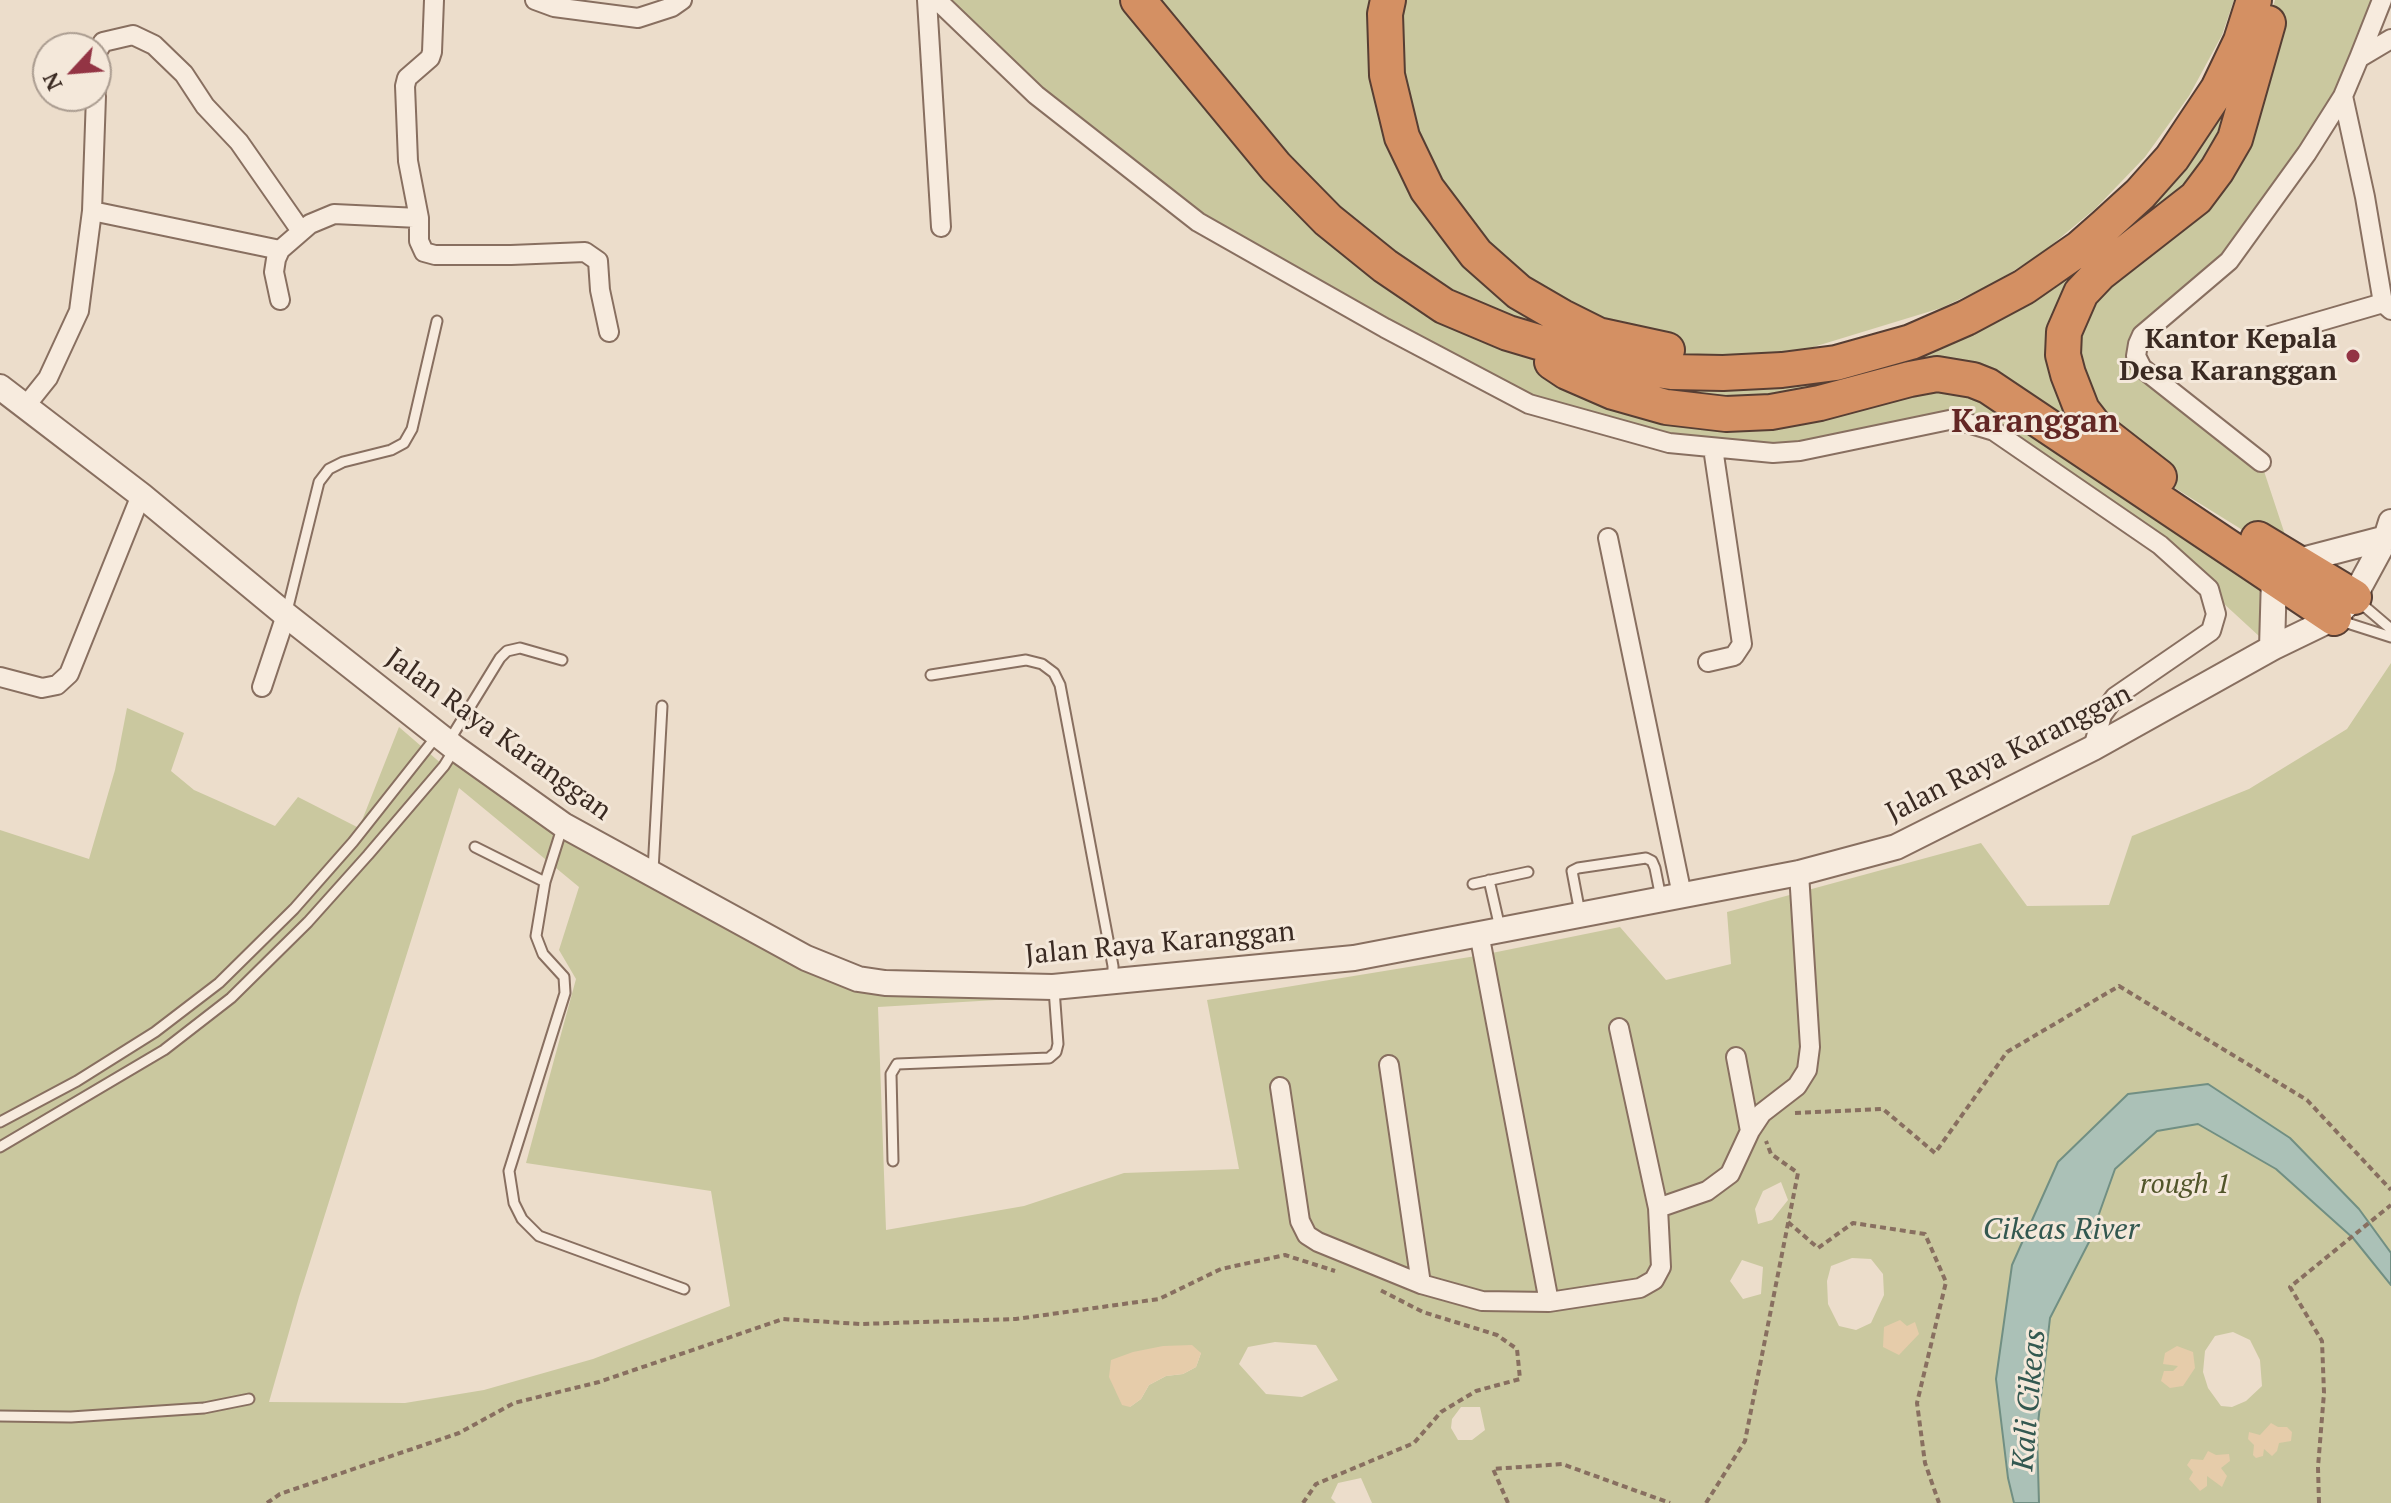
<!DOCTYPE html>
<html>
<head>
<meta charset="utf-8">
<style>
  body { margin:0 }
  #map { position:relative; width:2391px; height:1503px; overflow:hidden; background:#ecddcb; font-family:"PT Serif",serif }
  canvas { display:block }
  .north { position:absolute; left:32px; top:32px; width:80px; height:80px; box-sizing:border-box; background:#f4e8da; border:2px solid #aa9c90; border-radius:50%; rotate:244deg; font-size:22px; font-weight:700; line-height:32px; text-align:center; color:#3a2a22 }
  .north::after { content:''; display:block; margin:auto; width:28px; height:36px; background:#933444; clip-path:polygon(50% 0,100% 100%,50% 72%,0 100%) }
</style>
</head>
<body>
<div id="map">
<canvas width="2391" height="1503"></canvas>
<div class="north">N</div>
</div>
<script>
const context = document.querySelector('canvas').getContext('2d');
context.lineJoin = 'round';
function fill(path, color) {
  context.fillStyle = color;
  context.fill(path, 'evenodd');
}
function toPath(rows) {
  const path = new Path2D();
  for (const r of rows) {
    path.moveTo(r[0], r[1]);
    for (let i = 2; i < r.length; i += 2) path.lineTo(r[i], r[i + 1]);
  }
  return path;
}
function stroke(path, color, width, dash) {
  context.strokeStyle = color;
  context.lineWidth = width;
  context.lineCap = dash ? 'butt' : 'round';
  context.setLineDash(dash || []);
  context.stroke(path);
}
function drawText(font, color, halo, rows, align = 'center') {
  context.font = font + ' "PT Serif",serif';
  context.lineWidth = 6;
  context.setLineDash([]);
  context.textBaseline = 'middle';
  context.strokeStyle = halo;
  context.fillStyle = color;
  for (const [text, x, y, turn = 0] of rows) {
    context.save();
    context.translate(x, y);
    context.rotate((+turn || 0) * Math.PI / 180);
    context.textAlign = isNaN(turn) ? turn : align;
    if (halo) context.strokeText(text, 0, 0);
    context.fillText(text, 0, 0);
    context.restore();
  }
}
fill(toPath([
  [937,0,2234,0,2222,35,2189,96,2145,157,2096,208,2042,253,1994,283,1941,308,1810,348,1742,356,1685,354,1599,335,1610,363,1782,370,2024,287,2251,78,2275,0,2382,0,2359,58,2248,238,2183,299,2136,356,2261,462,2294,562,2162,480,2096,428,2274,577,2272,648,2160,545,1993,430,1954,419,1800,451,1669,443,1529,404,1198,222],
  [2391,663,2391,1253,2373,1229,2290,1138,2209,1085,2128,1094,2058,1162,2008,1478,2014,1503,1372,1503,1361,1478,1338,1483,1331,1498,1336,1503,0,1503,0,830,89,859,115,770,127,708,184,733,171,771,194,790,275,826,298,797,359,828,399,727,443,765,455,748,830,969,1053,987,1056,1000,1030,998,878,1007,886,1230,1024,1206,1124,1173,1239,1169,1207,1000,1482,955,1620,927,1666,980,1731,964,1727,912,1981,843,2027,906,2109,905,2132,836,2249,789,2347,729],
  [459,788,579,887,559,950,576,979,526,1163,711,1191,730,1306,593,1359,484,1390,405,1403,269,1402,299,1297],
  [1781,1182,1788,1200,1772,1220,1758,1224,1755,1209,1763,1191],
  [1852,1258,1871,1259,1883,1274,1884,1295,1871,1323,1856,1330,1839,1326,1828,1304,1827,1281,1831,1266],
  [1742,1260,1763,1267,1761,1294,1743,1299,1730,1281],
  [1275,1342,1316,1345,1338,1380,1302,1397,1266,1394,1239,1364,1248,1347],
  [1164,1346,1201,1353,1196,1367,1183,1374,1166,1376,1149,1385,1141,1399,1130,1407],
  [1461,1407,1480,1407,1485,1430,1472,1440,1458,1440,1451,1428,1452,1419],
  [2198,1124,2276,1169,2353,1238,2391,1285,2391,1503,2039,1503,2037,1433,2050,1318,2089,1242,2115,1169,2157,1131],
  [2233,1332,2250,1340,2260,1360,2262,1386,2246,1401,2232,1407,2221,1406,2208,1388,2203,1372,2205,1351,2215,1336]
]), '#cac89f');
fill(toPath([
  [1900,1320,1907,1326,1915,1322,1919,1334,1899,1355,1883,1347,1884,1327],
  [1192,1345,1201,1353,1196,1367,1183,1374,1166,1376,1149,1385,1141,1399,1130,1407,1122,1405,1109,1377,1111,1360,1133,1352,1163,1346],
  [2177,1346,2193,1352,2195,1368,2183,1386,2170,1388,2161,1381,2164,1371,2173,1371,2178,1366,2163,1364,2165,1353],
  [2271,1423,2278,1427,2287,1427,2292,1432,2291,1441,2279,1443,2277,1451,2272,1456,2264,1449,2263,1456,2256,1458,2253,1455,2254,1445,2248,1439,2249,1432,2260,1435],
  [2208,1451,2216,1455,2229,1454,2230,1461,2221,1468,2227,1476,2222,1487,2207,1476,2207,1486,2200,1491,2189,1479,2193,1472,2187,1465,2191,1459,2203,1460]
]), '#e6ccaa');
const water = toPath([
  [2208,1084,2290,1138,2359,1209,2391,1253,2391,1285,2353,1238,2276,1169,2198,1124,2157,1131,2115,1169,2089,1242,2050,1318,2037,1432,2039,1503,2014,1503,2008,1478,1996,1379,2012,1265,2058,1162,2128,1094,2208,1084]
]);
fill(water, '#abc1b7');
stroke(water, '#718f83', 2);
const service = toPath([
  [2357,600,2391,629],
  [287,611,319,482,329,469,343,462,391,450,404,443,412,429,437,321],
  [2341,621,2391,637],
  [931,675,1026,660,1042,664,1054,673,1060,685,1113,966,1113,980],
  [449,741,500,658,507,651,520,648,562,660],
  [563,825,545,882,536,936,543,954,564,977,565,993,509,1171,514,1203,522,1219,539,1236,684,1289],
  [475,847,545,882],
  [653,871,662,706],
  [1489,880,1500,928],
  [1473,884,1528,872],
  [1580,913,1572,871,1578,868,1646,858,1652,861,1655,868,1661,898],
  [0,1122,77,1081,155,1032,219,983,294,909,353,842,436,737],
  [0,1147,164,1050,231,998,308,922,368,855,444,766,454,750],
  [893,1161,891,1074,897,1064,1049,1058,1056,1052,1058,1044,1054,989],
  [0,1416,71,1417,204,1408,249,1399]
]);
const minor = toPath([
  [434,0,432,52,430,58,407,78,405,86,408,161,419,218,419,241,424,252,435,255,511,255,585,252,598,261,600,290,609,332],
  [535,0,554,7,638,18,672,7,682,0],
  [927,0,941,227],
  [937,0,1036,95,1198,222,1385,328,1529,404,1669,443,1773,453,1800,451,1954,419,1994,431,2160,545,2209,589,2216,614,2211,631,2115,697,2102,715,2093,748],
  [2391,39,2359,58,2343,96,2365,197,2383,303,2391,310],
  [2359,58,2382,0],
  [96,91,97,52,103,42,133,35,154,45,184,74,205,106,239,142,301,231],
  [92,211,280,250],
  [280,300,274,272,276,259,280,250,310,224,334,214,419,218],
  [2266,337,2383,303],
  [24,408,48,378,79,311,92,211,96,96],
  [2261,462,2142,368,2136,356,2138,344,2142,335,2229,261,2307,153,2343,96],
  [1608,538,1682,895],
  [1708,662,1734,656,1742,644,1713,448],
  [0,677,42,688,57,685,69,674,141,495],
  [262,687,286,615],
  [1479,933,1549,1302,1640,1288,1654,1280,1661,1267,1658,1208],
  [1619,1028,1658,1208,1707,1191,1730,1174,1750,1131,1762,1113,1797,1086,1807,1070,1810,1047,1799,873],
  [1736,1057,1750,1131],
  [1389,1065,1421,1284,1482,1301,1549,1302],
  [1280,1087,1300,1221,1307,1235,1318,1242,1421,1284]
]);
const tertiary = toPath([
  [0,387,141,495,286,615,455,748,563,825,806,958,858,979,885,983,1053,987,1354,958,1799,873,1896,847,2093,748,2272,648,2334,618,2354,597,2386,538,2391,522],
  [2294,562,2386,538],
  [2272,648,2274,577]
]);
const motorway = toPath([
  [1138,0,1276,167,1328,220,1385,266,1444,306,1508,333,1609,363,1671,372,1723,373,1782,370,1836,363,1911,342,1966,318,2024,287,2080,248,2105,226,2140,194,2172,158,2218,89,2241,41,2254,0],
  [1388,0,1385,14,1387,75,1402,137,1427,189,1476,254,1519,292,1562,317,1598,335,1667,350],
  [1552,362,1567,372,1613,392,1666,407,1726,414,1771,412,1820,403,1910,379,1937,374,1973,380,1988,386,2334,618],
  [2159,477,2096,428,2082,410,2068,374,2063,355,2064,332,2081,293,2100,273,2196,198,2217,170,2235,139,2268,23],
  [2258,539,2354,597]
]);
stroke(service, '#886f60', 13);
stroke(minor, '#886f60', 22);
stroke(tertiary, '#886f60', 28);
stroke(motorway, '#573e33', 38);
stroke(toPath([
  [1795,1113,1883,1109,1935,1153,2007,1052,2119,986,2307,1100,2391,1190],
  [1788,1222,1818,1248,1853,1223,1925,1234,1946,1282,1917,1403,1925,1463,1939,1503],
  [267,1503,280,1494,459,1433,514,1403,599,1382,783,1319,860,1324,1016,1319,1159,1299,1221,1269,1285,1255,1335,1271],
  [1303,1503,1316,1484,1414,1443,1441,1412,1476,1391,1520,1379,1517,1349,1497,1335,1423,1312,1380,1290],
  [1508,1503,1493,1469,1562,1464,1670,1503],
  [1706,1503,1745,1441,1798,1173,1771,1154,1766,1141],
  [2319,1503,2318,1467,2324,1393,2322,1341,2290,1287,2391,1205]
]), '#886f60', 4, [6, 4]);
stroke(service, '#f7ebde', 9);
stroke(minor, '#f7ebde', 18);
stroke(tertiary, '#f7ebde', 24);
stroke(motorway, '#d49063', 34);
for (const [x, y, r, color] of [
  [2353,356,8,"#933444"]
]) {
  const dot = new Path2D();
  dot.arc(x, y, r, 0, 2 * Math.PI);
  context.fillStyle = color;
  context.fill(dot);
  stroke(dot, '#f4e8da', 3);
}
drawText('bold 28px', '#3a2a22', '#f4e8da', [
  ["Kantor Kepala",2337,340],
  ["Desa Karanggan",2337,372]
], 'right');
drawText('28px', '#3a2a22', '#f4e8da', [
  ["Jalan Raya Karanggan",498,735,36],
  ["Jalan Raya Karanggan",2009,754,-27],
  ["Jalan Raya Karanggan",1160,944,-5]
]);
drawText('italic 28px', '#51552a', '#f4e8da', [
  ["rough 1",2185,1185]
]);
drawText('italic 30px', '#335850', '#f4e8da', [
  ["Cikeas River",2061,1230],
  ["Kali Cikeas",2030,1400,-85]
]);
drawText('bold 32px', '#632724', '#f4e8da', [
  ["Karanggan",2035,423]
]);
</script>
</body>
</html>
